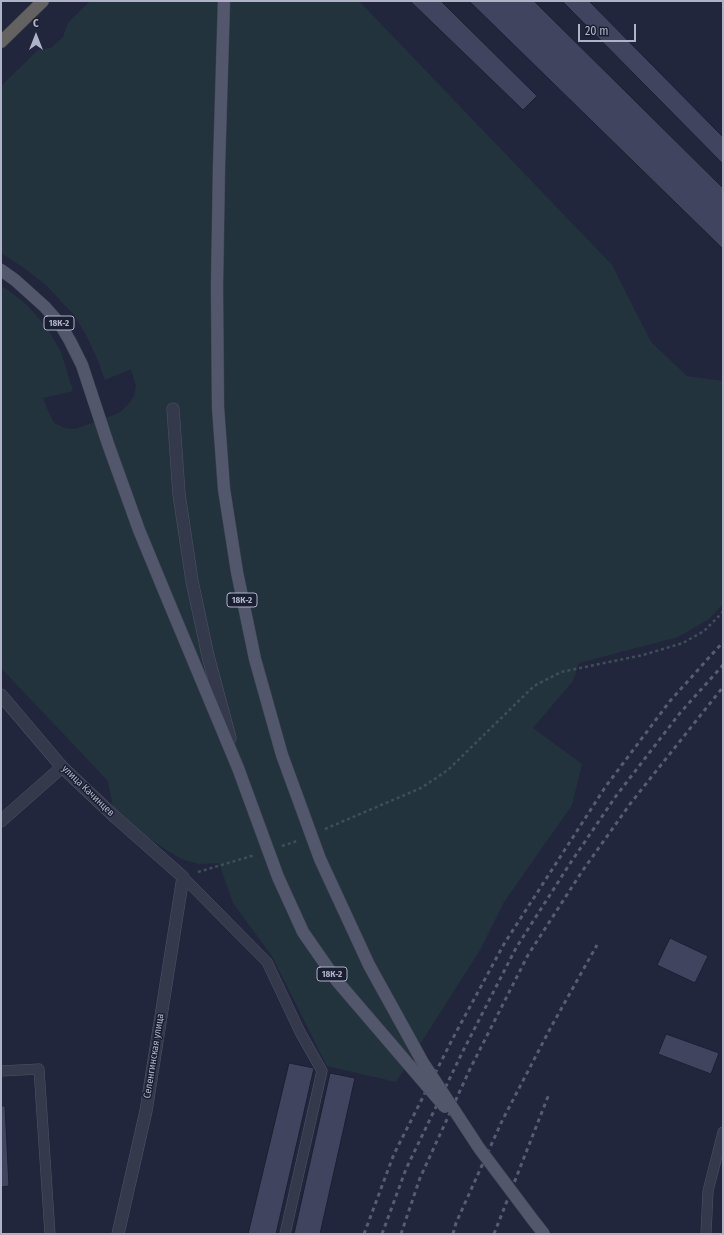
<!DOCTYPE html>
<html>
<head>
<meta charset="utf-8">
<style>
  body { margin:0 }
  #map { position:relative; width:724px; height:1235px; overflow:hidden; background:#21263c; font-family:"Fira Sans Condensed",sans-serif }
  canvas { display:block }
  .frame { position:absolute; inset:0; border:2px solid #b0b3c8; pointer-events:none }
  .north { position:absolute; left:16px; top:16px; width:40px; height:40px; -webkit-text-stroke:3px #1a1e31; paint-order:stroke; rotate:0deg; font-size:11px; font-weight:700; line-height:16px; text-align:center; color:#b0b3c8 }
  .north::after { content:''; display:block; margin:auto; width:14px; height:18px; background:#b0b3c8; clip-path:polygon(50% 0,100% 100%,50% 72%,0 100%) }
  .scale { position:absolute; left:578px; top:24px; width:58px; height:18px; box-sizing:border-box; border:2px solid #b0b3c8; border-top:0; padding-left:5px; font-size:12px; line-height:14px; white-space:nowrap; color:#b0b3c8; -webkit-text-stroke:3px #1a1e31; paint-order:stroke }
</style>
</head>
<body>
<div id="map">
<canvas width="724" height="1235"></canvas>
<div class="frame"></div>
<div class="north">С</div>
<div class="scale">20 m</div>
</div>
<script>
const context = document.querySelector('canvas').getContext('2d');
context.lineJoin = 'round';
function fill(path, color) {
  context.fillStyle = color;
  context.fill(path, 'evenodd');
}
function toPath(rows) {
  const path = new Path2D();
  for (const r of rows) {
    path.moveTo(r[0], r[1]);
    for (let i = 2; i < r.length; i += 2) path.lineTo(r[i], r[i + 1]);
  }
  return path;
}
function stroke(path, color, width, dash) {
  context.strokeStyle = color;
  context.lineWidth = width;
  context.lineCap = dash ? 'butt' : 'round';
  context.setLineDash(dash || []);
  context.stroke(path);
}
function drawText(font, color, halo, rows, align = 'center') {
  context.font = font + ' "Fira Sans Condensed",sans-serif';
  context.lineWidth = 3;
  context.setLineDash([]);
  context.textBaseline = 'middle';
  context.strokeStyle = halo;
  context.fillStyle = color;
  for (const [text, x, y, turn = 0] of rows) {
    context.save();
    context.translate(x, y);
    context.rotate((+turn || 0) * Math.PI / 180);
    context.textAlign = isNaN(turn) ? turn : align;
    if (halo) context.strokeText(text, 0, 0);
    context.fillText(text, 0, 0);
    context.restore();
  }
}
fill(toPath([
  [90,1,359,1,612,265,651,342,687,376,723,381,723,604,709,619,678,637,579,663,573,681,533,728,582,764,572,805,504,902,480,950,396,1082,327,1066,272,956,233,903,219,863,199,864,181,859,115,817,108,781,1,668,1,286,8,290,28,306,47,328,61,352,73,391,43,398,49,413,54,423,65,428,75,429,119,413,128,405,134,396,136,386,131,369,105,380,96,356,86,335,75,316,47,286,27,270,1,253,1,86,38,50,51,48,63,37,68,23]
]), '#23333d');
const building = toPath([
  [410,1,441,1,537,96,523,110,410,1],
  [469,1,534,1,723,188,723,249,469,1],
  [562,1,589,1,723,137,723,164,562,1],
  [670,938,708,956,695,983,657,965,670,938],
  [666,1034,719,1053,711,1074,658,1054,666,1034],
  [289,1063,314,1068,276,1234,248,1234,289,1063],
  [330,1073,355,1078,320,1234,294,1234,330,1073],
  [1,1106,5,1106,9,1186,1,1187,1,1106]
]);
fill(building, '#40445e');
stroke(building, '#1c2033', 1);
const service = toPath([
  [183,877,267,962,300,1032,322,1071,285,1234],
  [1,1071,39,1069,50,1234],
  [706,1234,708,1191,723,1132]
]);
const minor = toPath([
  [173,409,179,494,192,581,208,656,230,738],
  [1,695,62,767,115,817,183,877,146,1111,118,1234],
  [1,821,62,767]
]);
const primary = toPath([
  [1,270,15,280,45,307,60,324,70,341,82,365,108,444,139,530,165,593,238,768]
]);
const trunk = toPath([
  [1,42,43,1]
]);
stroke(service, '#505367', 11);
stroke(minor, '#505367', 13);
stroke(primary, '#3e4255', 13);
stroke(trunk, '#3d4054', 13);
stroke(toPath([
  [325,829,421,788,448,770,534,686,561,672,643,655,683,643,704,631,723,612],
  [282,846,297,841],
  [198,872,255,855]
]), '#3e4f57', 2.5, [3, 3]);
stroke(service, '#35394c', 10);
stroke(minor, '#35394c', 12);
stroke(primary, '#53576c', 12);
stroke(trunk, '#63625f', 12);
stroke(toPath([
  [364,1234,394,1154,453,1038,504,944,606,786,670,701,723,642],
  [382,1234,406,1169,462,1053,516,948,569,865,616,796,680,713,723,665],
  [401,1234,420,1178,470,1069,528,955,581,873,630,804,723,687],
  [453,1234,456,1223,502,1121,551,1027,597,945],
  [494,1234,549,1094]
]), '#575b73', 3, [4, 4]);
const primaryBridge = toPath([
  [224,1,219,167,217,287,218,407,224,489,237,572,255,659,282,755,320,859,369,965,422,1061,479,1148,533,1220,544,1234],
  [238,768,278,877,303,932,337,981,445,1107]
]);
stroke(primaryBridge, '#3e4255', 13, []);
stroke(primaryBridge, '#53576c', 12);
for (const [x, y, w] of [
  [59,323,30],
  [242,600,30],
  [332,974,30]
]) {
  const box = new Path2D();
  box.roundRect(x - w / 2, y - 7, w, 14, 3);
  context.fillStyle = '#1a1e31';
  context.fill(box);
  stroke(box, '#b0b3c8', 1);
}
drawText('bold 9px', '#b0b3c8', null, [
  ["18К-2",59,323],
  ["18К-2",242,600],
  ["18К-2",332,974]
]);
drawText('10px', '#b0b3c8', '#1a1e31', [
  ["улица Качинцев",88,791,44],
  ["Селенгинская улица",154,1056,-81]
]);
</script>
</body>
</html>
